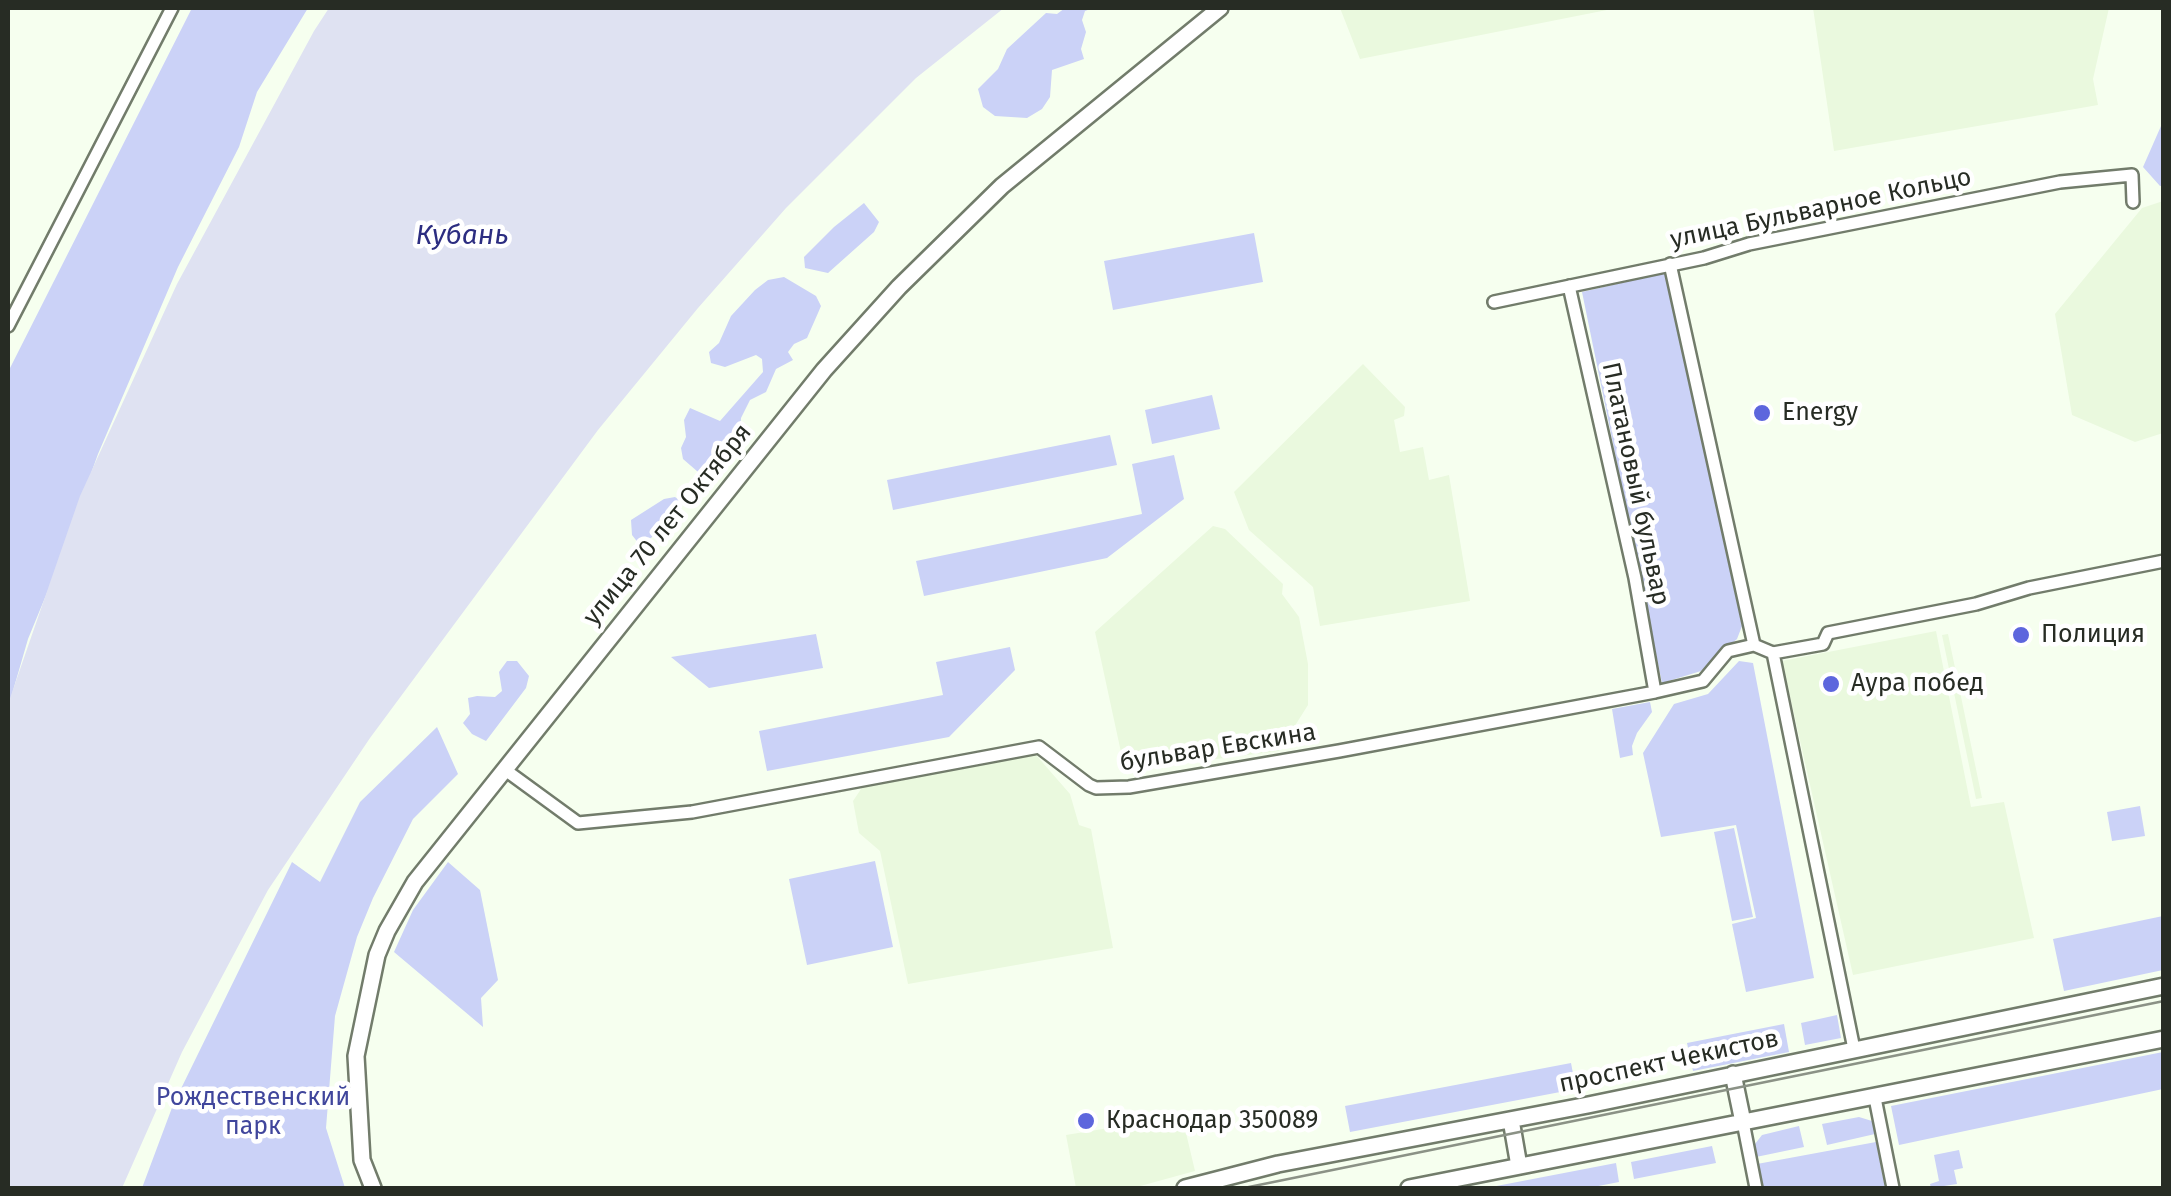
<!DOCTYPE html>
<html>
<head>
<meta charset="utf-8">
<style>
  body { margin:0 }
  #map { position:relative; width:2171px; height:1196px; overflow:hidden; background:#f6ffef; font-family:"Fira Sans",sans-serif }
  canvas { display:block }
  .frame { position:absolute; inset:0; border:10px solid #272c24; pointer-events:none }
</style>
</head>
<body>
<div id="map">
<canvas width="2171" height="1196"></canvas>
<div class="frame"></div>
</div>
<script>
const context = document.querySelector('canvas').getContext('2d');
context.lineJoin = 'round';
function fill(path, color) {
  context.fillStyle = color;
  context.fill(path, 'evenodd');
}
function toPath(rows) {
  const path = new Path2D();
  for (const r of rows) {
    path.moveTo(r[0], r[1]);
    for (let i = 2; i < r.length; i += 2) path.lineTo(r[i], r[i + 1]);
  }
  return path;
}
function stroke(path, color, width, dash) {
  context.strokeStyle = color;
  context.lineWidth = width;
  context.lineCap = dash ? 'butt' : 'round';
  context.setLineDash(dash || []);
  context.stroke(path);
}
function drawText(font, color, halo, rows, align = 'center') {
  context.font = font + ' "Fira Sans",sans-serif';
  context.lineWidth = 9;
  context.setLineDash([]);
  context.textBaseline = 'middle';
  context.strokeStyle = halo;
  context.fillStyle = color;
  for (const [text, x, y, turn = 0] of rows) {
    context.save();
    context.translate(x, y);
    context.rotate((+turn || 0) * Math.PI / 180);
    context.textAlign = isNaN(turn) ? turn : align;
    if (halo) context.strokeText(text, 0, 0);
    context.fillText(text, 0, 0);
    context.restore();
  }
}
fill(toPath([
  [1340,8,1617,8,1360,59],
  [1813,8,2109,8,2093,79,2098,105,1834,151],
  [2163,201,2163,433,2135,442,2072,415,2055,314,2142,208],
  [1363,364,1405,407,1404,416,1394,420,1400,452,1423,447,1429,480,1449,475,1470,601,1320,626,1313,587,1249,530,1234,492],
  [1213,526,1225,529,1283,584,1282,594,1299,617,1308,664,1308,705,1279,751,1161,766,1124,766,1095,632],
  [1936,631,1971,807,2004,802,2034,938,1853,975,1782,661],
  [1948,634,1982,798,1976,799,1942,635],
  [1036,755,1070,794,1079,825,1091,829,1113,948,908,984,880,851,859,833,853,801,863,786],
  [1182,1116,1195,1171,1133,1188,1076,1188,1066,1135]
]), '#eaf9de');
fill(toPath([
  [192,8,308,8,257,92,239,147,178,267,98,454,56,571,28,639,8,708,8,372],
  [1065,8,1093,8,1085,11,1082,20,1086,32,1081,49,1084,59,1052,70,1050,97,1042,109,1027,118,995,116,983,107,978,89,998,69,1007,49,1046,13,1057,14],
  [2161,126,2164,185,2160,186,2143,167],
  [864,203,879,222,874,232,828,273,805,268,804,257,834,227],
  [1254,233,1263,282,1113,310,1104,261],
  [1665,273,1742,626,1737,639,1701,671,1662,683,1582,292],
  [784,277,816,296,821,306,818,313,807,338,794,344,788,352,793,360,776,369,766,392,750,400,741,418,739,442,731,453,718,471,705,478,683,459,681,448,686,437,684,420,690,408,720,421,763,372,762,359,756,355,725,367,711,363,709,352,719,343,731,316,755,290,768,280],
  [1212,395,1220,429,1152,444,1145,410],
  [1110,435,1117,465,893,510,887,480],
  [1174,455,1184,499,1107,558,924,596,916,561,1142,514,1132,464],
  [675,497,683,503,651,538,639,544,632,535,631,520,664,499],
  [816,634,823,668,709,688,671,657],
  [1010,647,1015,670,949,737,767,771,759,731,943,695,936,662],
  [507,661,517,661,529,676,526,688,486,741,472,734,463,723,470,714,468,698,477,696,495,697,502,691,499,672],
  [1739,661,1753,663,1814,978,1746,992,1732,924,1756,918,1736,825,1661,837,1643,753,1674,704,1708,694],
  [1650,702,1652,712,1637,733,1632,746,1633,755,1620,758,1612,709],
  [437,727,458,774,413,819,373,898,357,937,335,1016,326,1128,345,1188,142,1188,173,1105,292,862,320,882,360,802],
  [2140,806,2145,836,2112,841,2107,812],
  [1734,828,1753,917,1732,921,1714,832],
  [875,861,893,947,807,965,789,879],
  [448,862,480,890,498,980,481,998,483,1027,394,952,413,910],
  [2163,916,2163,970,2064,991,2053,939],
  [1837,1015,1841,1038,1805,1045,1801,1023],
  [1784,1024,1789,1052,1693,1071,1687,1043],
  [2163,1052,2163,1089,1899,1145,1891,1106],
  [1571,1063,1576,1089,1350,1132,1345,1106],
  [1859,1117,1872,1121,1875,1134,1827,1145,1822,1124],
  [1799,1126,1804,1147,1756,1157,1755,1144,1762,1135],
  [1876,1142,1885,1188,1762,1188,1757,1164],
  [1712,1146,1716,1163,1634,1179,1631,1162],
  [1959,1150,1963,1168,1954,1170,1957,1184,1931,1188,1930,1184,1939,1181,1934,1155],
  [1616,1163,1619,1182,1588,1188,1486,1188]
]), '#cbd2f7');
fill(toPath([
  [329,8,1004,8,916,78,786,208,698,308,598,430,370,738,268,890,182,1052,122,1188,8,1188,8,704,80,496,177,284,314,31]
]), '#dfe2f2');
const street = toPath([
  [1670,264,1754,645],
  [1569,286,1635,578,1655,692],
  [1494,302,1704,258,1749,244,2060,182,2132,175,2133,202],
  [8,326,172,8],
  [1773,653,1823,644,1828,633,1976,604,2029,588,2164,561],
  [1773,653,1854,1049],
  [504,769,578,823,692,812,1039,747,1089,785,1096,788,1129,787,1339,751,1655,692,1703,681,1728,651,1754,645,1773,653],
  [1875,1098,1893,1188],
  [1743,1122,1756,1188]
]);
const secondary = toPath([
  [1733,1074,1743,1122],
  [1511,1120,1519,1166],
  [373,1188,362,1160,356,1056,377,955,387,931,415,882,824,370,899,287,1002,186,1220,8],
  [1185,1188,1278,1164,1588,1105,2164,986],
  [1409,1188,2164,1039]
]);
stroke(street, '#727c6b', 16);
stroke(secondary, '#727c6b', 20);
stroke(street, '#fff', 11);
stroke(secondary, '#fff', 15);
stroke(toPath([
  [1244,1188,2164,1001]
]), '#8b9286', 2.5);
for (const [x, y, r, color] of [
  [1762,413,10,"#5d66dd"],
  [2021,635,10,"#5d66dd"],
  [1831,684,10,"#5d66dd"],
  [1086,1121,10,"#5d66dd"]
]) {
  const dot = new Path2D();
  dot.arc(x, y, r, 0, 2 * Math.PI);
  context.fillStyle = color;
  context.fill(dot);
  stroke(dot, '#fff', 4);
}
drawText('25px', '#272c24', '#fff', [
  ["улица Бульварное Кольцо",1821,209,-12],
  ["Платановый бульвар",1635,484,78],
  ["улица 70 лет Октября",668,525,-51],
  ["бульвар Евскина",1218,748,-9],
  ["проспект Чекистов",1669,1062,-12]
]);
drawText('25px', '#272c24', '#fff', [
  ["Energy",1782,413],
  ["Полиция",2041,635],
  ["Аура побед",1851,684],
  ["Краснодар 350089",1106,1121]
], 'left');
drawText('25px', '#40469c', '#fff', [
  ["Рождественский",253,1098],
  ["парк",253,1127]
]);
drawText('italic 28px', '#2c2d81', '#fff', [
  ["Кубань",462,236]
]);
</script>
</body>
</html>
